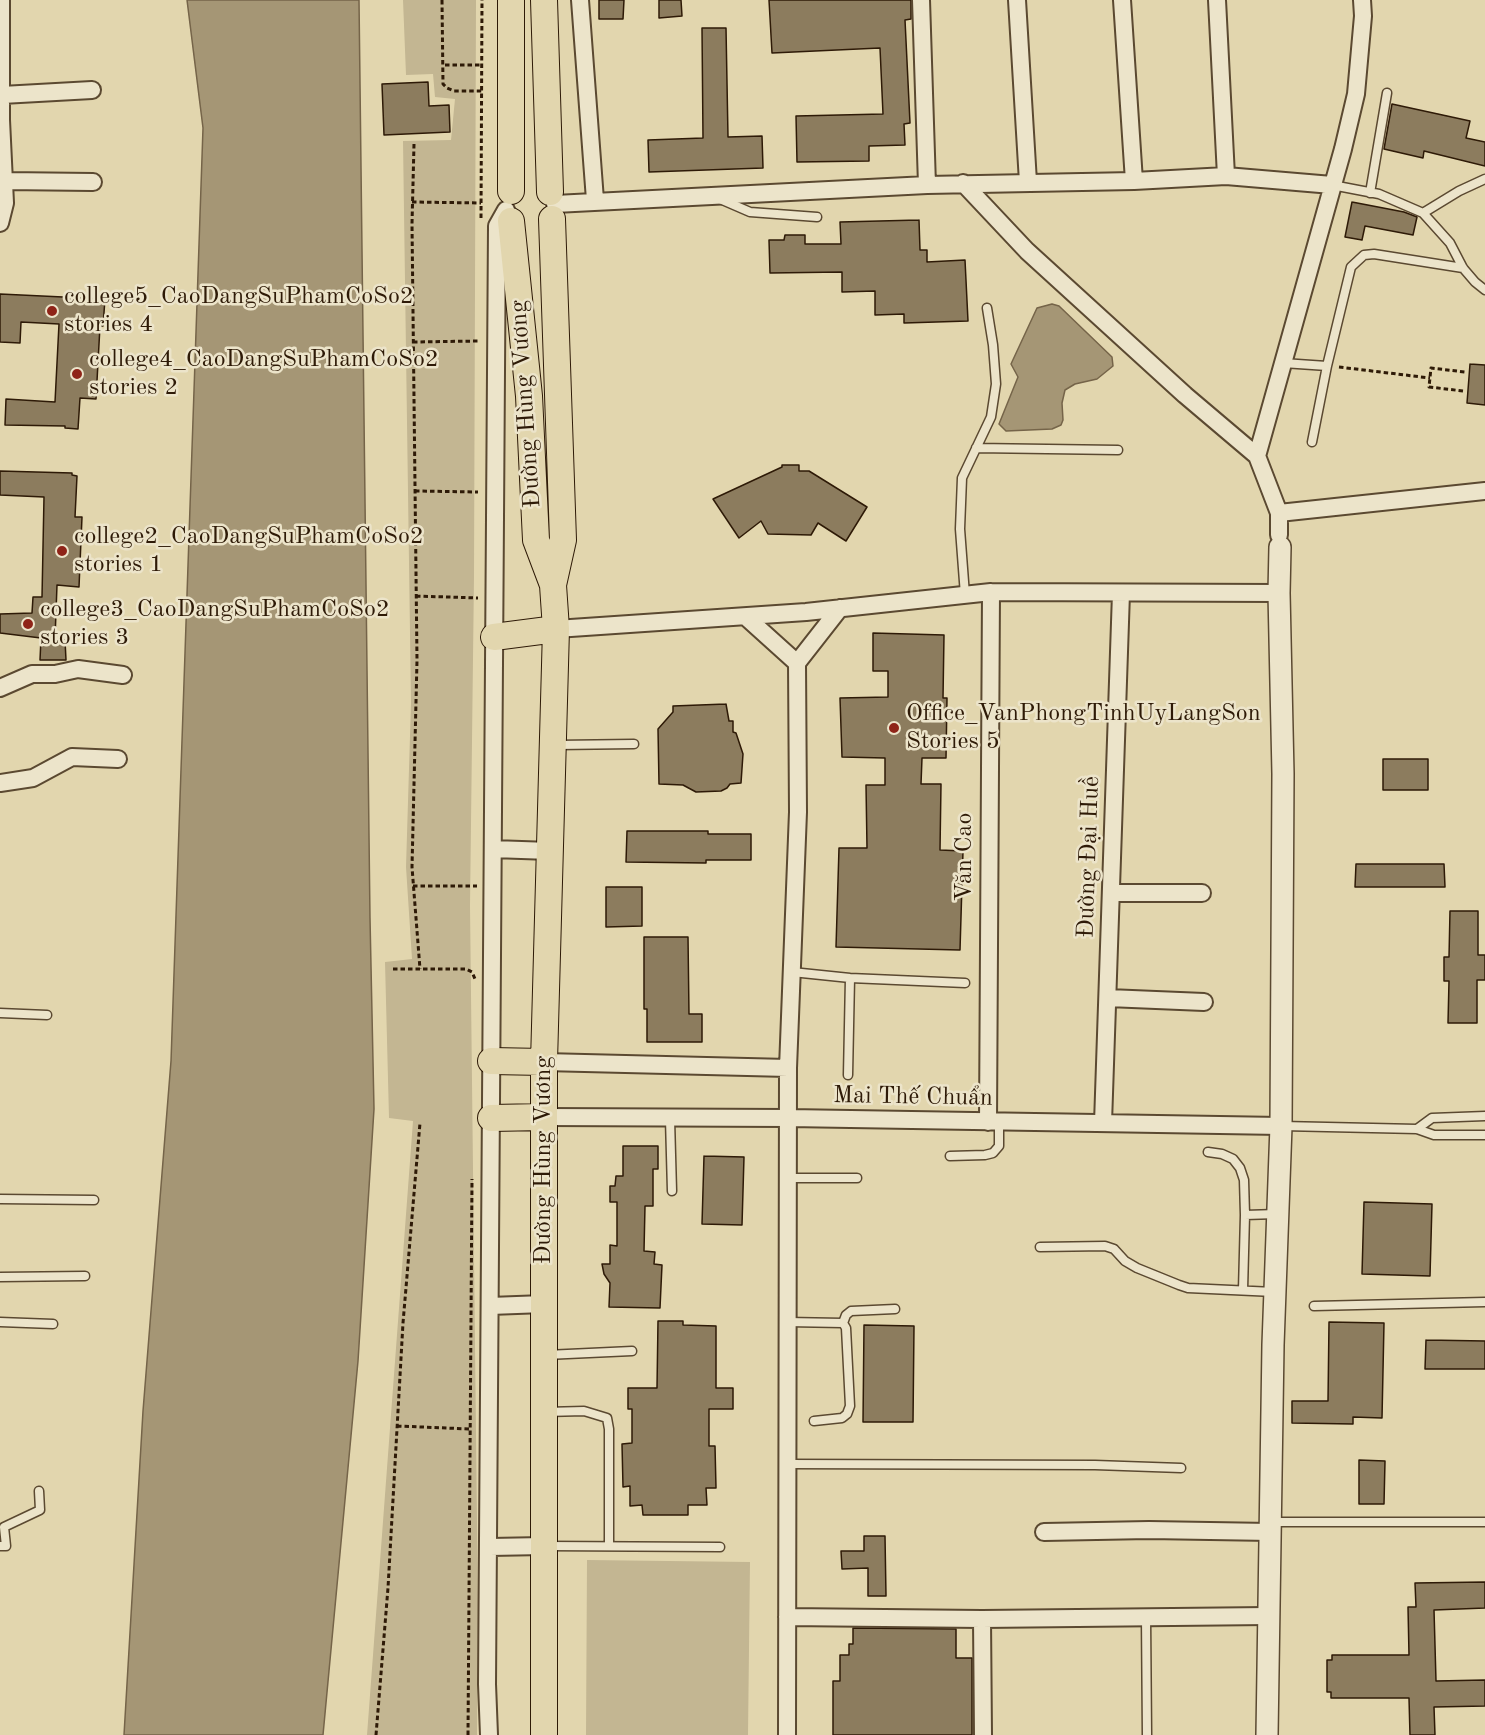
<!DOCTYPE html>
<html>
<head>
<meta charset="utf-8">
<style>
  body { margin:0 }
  canvas { display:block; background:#e2d6ae }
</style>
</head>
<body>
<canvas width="1485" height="1735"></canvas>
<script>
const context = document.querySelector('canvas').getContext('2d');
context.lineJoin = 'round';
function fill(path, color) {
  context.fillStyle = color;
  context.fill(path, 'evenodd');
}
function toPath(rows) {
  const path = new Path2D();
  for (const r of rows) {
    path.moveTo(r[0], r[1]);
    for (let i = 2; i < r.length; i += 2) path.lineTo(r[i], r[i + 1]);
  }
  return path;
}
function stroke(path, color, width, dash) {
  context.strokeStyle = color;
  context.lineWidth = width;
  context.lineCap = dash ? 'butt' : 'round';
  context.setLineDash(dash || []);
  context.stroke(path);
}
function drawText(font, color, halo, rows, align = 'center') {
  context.font = font + ' "Old Standard TT",serif';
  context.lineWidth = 5;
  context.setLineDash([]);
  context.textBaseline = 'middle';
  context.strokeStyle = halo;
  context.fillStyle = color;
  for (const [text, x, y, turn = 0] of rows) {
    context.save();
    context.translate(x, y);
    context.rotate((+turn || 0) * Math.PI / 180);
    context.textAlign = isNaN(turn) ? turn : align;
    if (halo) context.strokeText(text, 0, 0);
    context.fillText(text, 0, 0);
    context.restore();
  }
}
fill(toPath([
  [403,0,476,0,474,576,470,906,478,1607,477,1735,367,1735,413,1121,389,1118,385,962,412,959,406,867,411,703,403,141,451,140,455,99,435,97,433,74,406,75],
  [587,1560,750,1562,748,1735,586,1735]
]), '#c3b692');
const water = toPath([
  [187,0,359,0,370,918,374,1109,358,1361,323,1735,124,1735,143,1411,171,1061,203,128,187,0],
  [1052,304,1059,306,1112,357,1113,366,1097,379,1075,384,1065,390,1062,403,1063,420,1061,425,1052,429,1006,431,999,424,1018,377,1011,364,1037,308,1052,304]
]);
fill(water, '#a59675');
stroke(water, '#756449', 1.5);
const building = toPath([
  [599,0,624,0,623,19,599,19,599,0],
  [659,0,681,0,682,16,659,18,659,0],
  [769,0,911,0,911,19,905,20,910,123,904,124,905,145,869,146,869,161,797,162,796,116,883,114,880,48,772,53,769,0],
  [702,28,726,28,728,137,762,136,763,168,649,172,648,140,703,138,702,28],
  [428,82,429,106,449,105,450,132,384,135,382,84,428,82],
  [1392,104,1470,121,1466,138,1485,142,1485,166,1424,151,1423,158,1384,149,1392,104],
  [1352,202,1404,212,1417,217,1413,235,1365,226,1362,240,1345,237,1352,202],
  [919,220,920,250,927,250,927,262,965,260,968,321,904,323,904,314,875,315,875,291,842,292,842,272,770,273,769,240,784,240,785,235,805,235,805,244,841,244,840,222,919,220],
  [0,294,105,299,103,326,100,326,96,399,80,398,78,429,65,428,65,426,5,425,6,399,55,402,59,324,21,322,20,343,0,342,0,294],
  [1470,364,1485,365,1485,405,1467,403,1470,364],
  [782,465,799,465,799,471,809,471,867,507,846,541,818,523,811,535,768,534,761,521,739,538,713,499,782,467,782,465],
  [0,471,72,473,72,475,77,476,75,517,82,517,79,587,57,585,55,639,65,640,66,660,40,660,41,638,0,633,0,614,32,613,33,597,42,597,44,497,0,495,0,471],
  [873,633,944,635,943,698,947,698,946,758,922,758,921,784,941,784,940,850,963,851,960,950,836,947,839,848,867,848,866,785,885,785,885,758,842,757,840,698,888,697,888,671,873,671,873,633],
  [726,704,729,721,733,721,733,732,736,733,743,754,741,783,730,784,727,788,721,791,696,792,683,785,659,784,658,729,673,712,673,706,726,704],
  [1383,759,1428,759,1428,790,1383,790,1383,759],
  [627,831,708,831,708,834,751,834,751,860,706,860,706,863,626,862,627,831],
  [1356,864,1444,864,1445,887,1355,887,1356,864],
  [606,887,642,887,642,926,606,927,606,887],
  [1450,911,1478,911,1478,955,1485,955,1485,980,1477,980,1477,1023,1448,1023,1449,981,1444,981,1444,957,1449,957,1450,911],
  [644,937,688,937,689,1014,702,1014,702,1042,647,1042,647,1009,644,1009,644,937],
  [623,1146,658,1146,658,1169,653,1169,653,1206,645,1206,644,1251,655,1252,654,1264,662,1265,660,1308,609,1307,610,1283,604,1274,602,1264,610,1264,610,1245,617,1246,617,1202,610,1202,610,1186,615,1186,616,1176,623,1176,623,1146],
  [704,1156,744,1157,742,1225,702,1224,704,1156],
  [1364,1202,1432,1204,1430,1276,1362,1274,1364,1202],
  [658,1321,683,1321,683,1325,716,1326,716,1388,733,1388,733,1409,709,1409,709,1446,715,1446,716,1488,706,1488,707,1505,688,1505,688,1515,643,1515,642,1505,630,1506,630,1486,623,1487,622,1444,632,1443,632,1409,628,1409,628,1388,657,1388,658,1321],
  [1329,1322,1384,1323,1382,1418,1353,1417,1353,1424,1292,1423,1292,1401,1328,1401,1329,1322],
  [864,1325,914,1326,913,1422,863,1422,864,1325],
  [1426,1340,1485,1341,1485,1369,1425,1369,1426,1340],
  [1359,1460,1385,1461,1384,1504,1359,1504,1359,1460],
  [864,1536,885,1536,886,1596,868,1596,868,1568,842,1569,841,1551,864,1551,864,1536],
  [1485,1582,1485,1608,1434,1610,1436,1681,1485,1680,1485,1706,1434,1707,1435,1735,1410,1735,1409,1698,1331,1698,1331,1692,1327,1692,1327,1660,1332,1660,1332,1655,1409,1655,1408,1607,1416,1607,1415,1583,1485,1582],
  [853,1628,956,1629,956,1658,972,1658,972,1735,833,1735,833,1681,840,1681,840,1655,849,1655,849,1644,853,1644,853,1628]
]);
fill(building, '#8c7c5e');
stroke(building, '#2e1a07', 1.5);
const service = toPath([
  [1332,185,1379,194,1423,213,1450,243,1463,268,1475,282,1485,290],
  [1370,193,1387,93],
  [720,199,750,212,817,217],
  [1423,213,1459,191,1485,179],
  [1283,363,1327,366],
  [1312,442,1327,366,1351,267,1364,255,1374,254,1463,268],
  [976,448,1118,450],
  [965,595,960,529,962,478,991,417,996,384,993,345,987,308],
  [557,745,634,744],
  [792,972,850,978,965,983],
  [0,1013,47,1015],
  [848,1075,850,978],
  [670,1119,672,1191],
  [1282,1126,1417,1129,1434,1135,1485,1135],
  [1417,1129,1432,1118,1485,1116],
  [1208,1152,1222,1154,1233,1159,1240,1168,1244,1180,1245,1215],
  [950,1156,985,1155,993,1153,999,1146,999,1122],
  [788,1178,857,1178],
  [0,1199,94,1200],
  [1040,1247,1105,1246,1114,1249,1125,1261,1137,1268,1179,1285,1188,1288,1274,1292],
  [0,1277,85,1276],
  [1243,1290,1245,1215,1277,1214],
  [1314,1306,1485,1302],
  [0,1322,53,1324],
  [787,1322,843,1323,846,1328,850,1406,847,1414,842,1418,814,1421],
  [843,1323,846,1315,851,1311,895,1309],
  [546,1355,632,1351],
  [545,1412,584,1411,607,1418,609,1429,609,1546],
  [787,1464,1095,1465,1181,1468],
  [1272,1522,1485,1522],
  [0,1546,6,1546,4,1527,40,1510,39,1491],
  [546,1546,720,1547],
  [1146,1617,1147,1735]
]);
const minor = toPath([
  [580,0,595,200],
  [921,0,927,185],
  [1017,0,1028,182],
  [1122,0,1134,181],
  [1217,0,1226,176],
  [2,95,92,90],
  [5,181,93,182],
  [963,183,1027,251,1185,395,1257,456],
  [555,204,927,185,1134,181,1226,176,1332,185],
  [0,223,5,203,1,120,1,0],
  [1279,513,1485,491],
  [1279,535,1279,513,1257,456,1343,149,1356,94,1363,16,1362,0],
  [746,617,797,663],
  [556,629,806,612,991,592,1279,593],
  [0,688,32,674,55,674,78,669,123,675],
  [0,783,33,778,72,757,118,759],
  [493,849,550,851],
  [1112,893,1202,893],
  [1108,998,1204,1002],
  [544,1062,788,1068],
  [544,1117,789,1118,1281,1126],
  [988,1122,991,592],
  [1103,1123,1121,593],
  [490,1306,544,1304],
  [1044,1532,1149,1530,1271,1532],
  [490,1547,544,1546],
  [787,1617,982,1619,1268,1616],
  [982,1619,983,1735],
  [489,1735,487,1684,497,226,506,210],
  [787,1735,788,1068,798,812,797,663,840,608]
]);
const tertiary = toPath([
  [1267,1735,1273,1345,1281,1126,1283,774,1279,593,1280,547]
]);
const primary = toPath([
  [544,0,550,192],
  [511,191,511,0],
  [552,219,563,540,553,585],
  [511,221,529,396,536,540,553,585,556,629,544,1062,544,1735],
  [494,637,556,629],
  [491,1061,544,1062],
  [491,1118,544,1117]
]);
stroke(service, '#5b4931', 11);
stroke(minor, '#5b4931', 20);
stroke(tertiary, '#5b4931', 24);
stroke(primary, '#2e1a07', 28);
stroke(toPath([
  [442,0,443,84,447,88,454,91,482,91],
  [445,65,482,65],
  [414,144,412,224,417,660,412,867,420,969],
  [412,202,481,203],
  [481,218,482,0],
  [413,342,479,341],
  [1339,367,1430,378],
  [1463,391,1429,387,1431,368,1465,372],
  [415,491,478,492],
  [416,596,478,598],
  [413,886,477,886],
  [393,969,466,969,472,972,475,979],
  [397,1426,470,1429],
  [376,1735,388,1588,403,1323,420,1123],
  [468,1735,472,1179]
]), '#2e1a07', 3, [4.5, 3]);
stroke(service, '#ece4ca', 8);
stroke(minor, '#ece4ca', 16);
stroke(tertiary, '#ece4ca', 21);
stroke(primary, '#e2d6ae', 26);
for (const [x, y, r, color] of [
  [52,311,6,"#8f2418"],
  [77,374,6,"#8f2418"],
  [62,551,6,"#8f2418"],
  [28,624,6,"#8f2418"],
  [894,728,6,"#8f2418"]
]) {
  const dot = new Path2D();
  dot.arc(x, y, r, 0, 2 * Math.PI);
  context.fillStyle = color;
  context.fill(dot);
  stroke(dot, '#ece4ca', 2);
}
drawText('24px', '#2e1a07', '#ece4ca', [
  ["college5_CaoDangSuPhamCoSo2",64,297],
  ["stories 4",64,325],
  ["college4_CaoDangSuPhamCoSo2",89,360],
  ["stories 2",89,388],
  ["college2_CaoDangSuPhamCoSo2",74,537],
  ["stories 1",74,565],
  ["college3_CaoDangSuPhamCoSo2",40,610],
  ["stories 3",40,638],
  ["Office_VanPhongTinhUyLangSon",906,714],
  ["Stories 5",906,742]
], 'left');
drawText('24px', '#2e1a07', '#ece4ca', [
  ["Đường Hùng Vương",526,404,-94],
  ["Văn Cao",965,857,-90],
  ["Đường Đại Huề",1089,857,-88],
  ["Mai Thế Chuẩn",913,1097,1],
  ["Đường Hùng Vương",544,1160,-90]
]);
</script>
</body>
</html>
